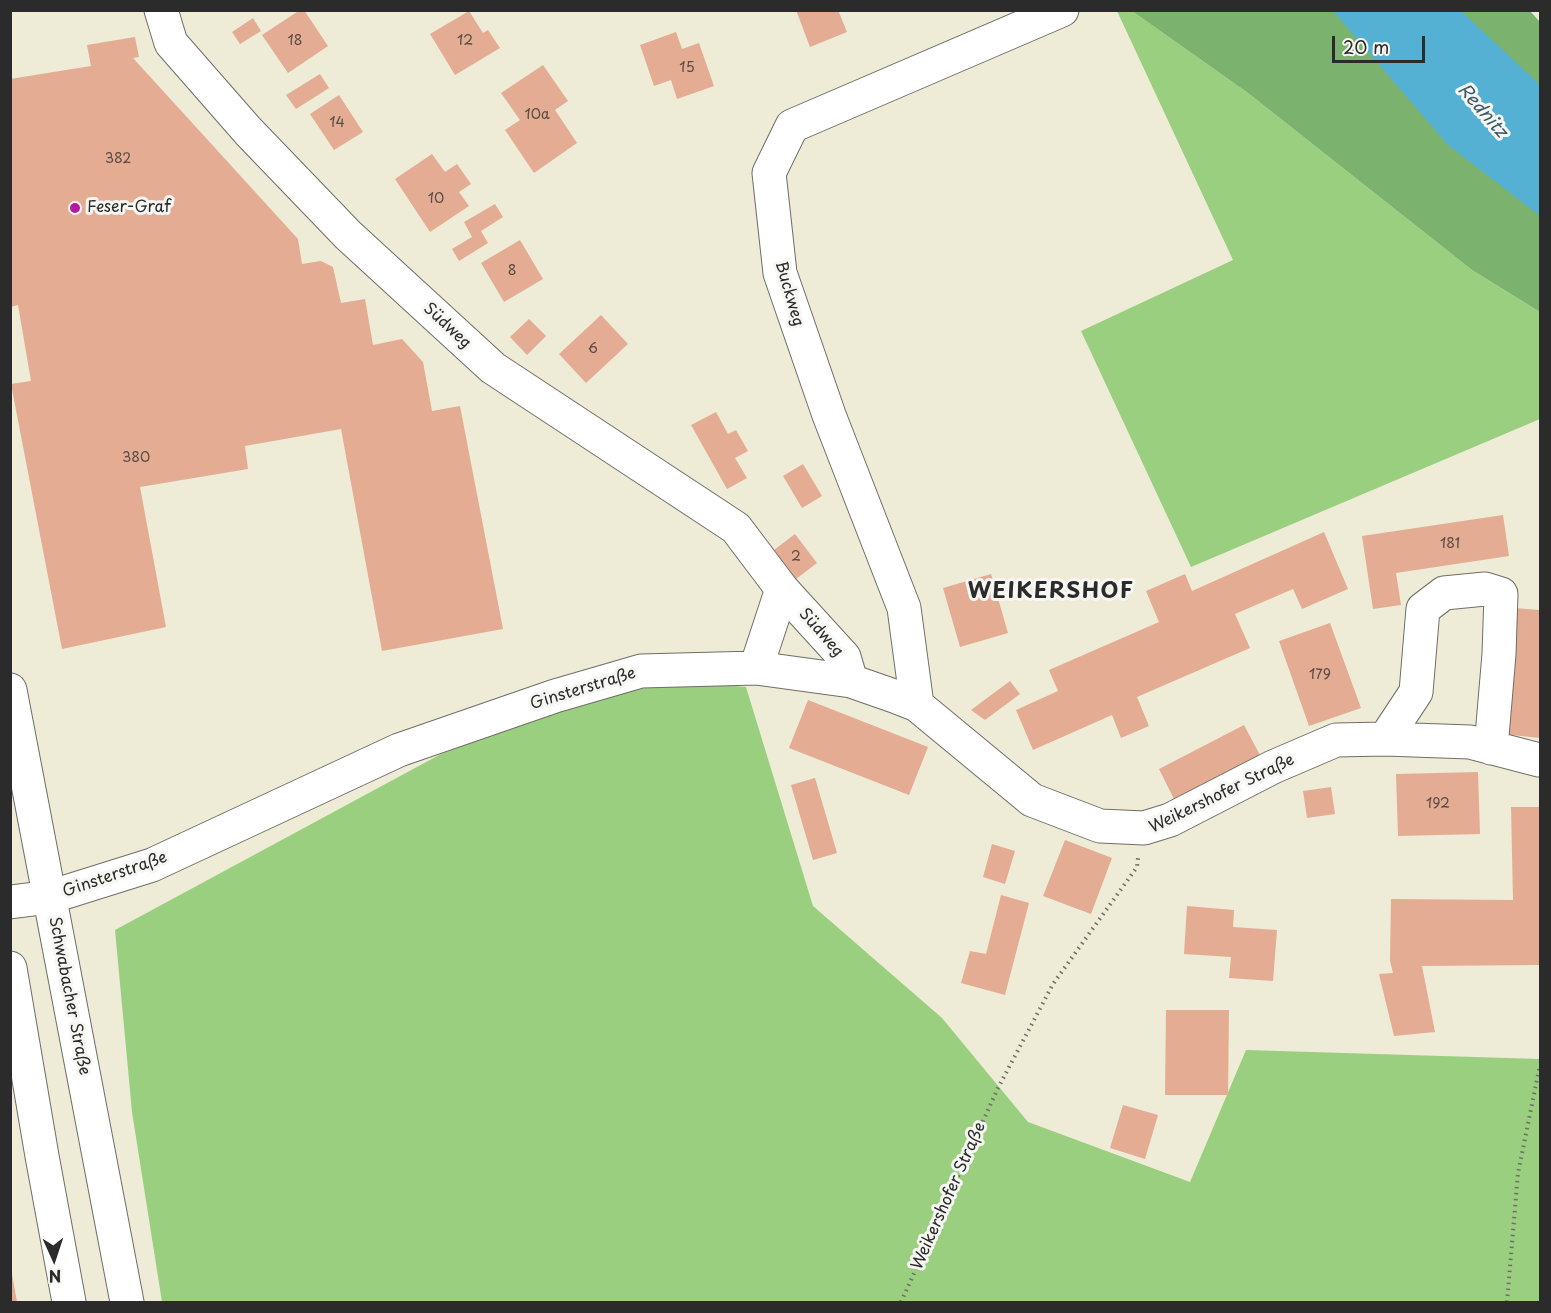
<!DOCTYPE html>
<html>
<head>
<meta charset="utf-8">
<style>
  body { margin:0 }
  #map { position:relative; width:1551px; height:1313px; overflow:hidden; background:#eeebd7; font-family:"Playpen Sans",sans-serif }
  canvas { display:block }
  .frame { position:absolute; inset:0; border:12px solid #2b2b2b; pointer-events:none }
  .north { position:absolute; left:24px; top:1229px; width:60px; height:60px; -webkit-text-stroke:4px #f6f6f2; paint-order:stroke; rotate:177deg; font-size:16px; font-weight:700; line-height:24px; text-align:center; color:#2b2b2b }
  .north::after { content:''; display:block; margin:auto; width:21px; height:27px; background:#2b2b2b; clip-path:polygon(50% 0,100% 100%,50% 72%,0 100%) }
  .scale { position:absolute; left:1332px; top:36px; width:93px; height:27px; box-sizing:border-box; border:3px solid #2b2b2b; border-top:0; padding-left:8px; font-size:18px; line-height:21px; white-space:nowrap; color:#2b2b2b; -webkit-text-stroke:4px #f6f6f2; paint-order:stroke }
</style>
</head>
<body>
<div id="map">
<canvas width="1551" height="1313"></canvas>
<div class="frame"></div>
<div class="north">N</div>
<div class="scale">20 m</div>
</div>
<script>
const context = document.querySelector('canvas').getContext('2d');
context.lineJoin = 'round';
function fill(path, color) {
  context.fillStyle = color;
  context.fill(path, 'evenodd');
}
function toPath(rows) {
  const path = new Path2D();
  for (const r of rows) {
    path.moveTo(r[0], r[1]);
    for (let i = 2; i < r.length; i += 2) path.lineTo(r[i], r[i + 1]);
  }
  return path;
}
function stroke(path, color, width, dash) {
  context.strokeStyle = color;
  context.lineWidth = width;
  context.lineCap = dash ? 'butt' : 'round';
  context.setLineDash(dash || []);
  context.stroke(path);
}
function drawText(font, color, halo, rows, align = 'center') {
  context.font = font + ' "Playpen Sans",sans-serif';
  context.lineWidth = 6;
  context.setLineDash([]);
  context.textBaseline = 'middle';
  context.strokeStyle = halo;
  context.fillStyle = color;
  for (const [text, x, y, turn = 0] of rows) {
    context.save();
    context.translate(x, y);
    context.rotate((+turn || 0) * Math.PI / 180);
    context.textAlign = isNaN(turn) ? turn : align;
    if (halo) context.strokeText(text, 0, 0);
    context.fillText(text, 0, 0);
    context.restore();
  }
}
fill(toPath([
  [1117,11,1132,11,1248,93,1472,270,1540,312,1540,419,1191,567,1081,331,1233,260],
  [674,680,746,687,813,906,942,1018,1028,1122,1190,1182,1246,1050,1540,1059,1540,1302,162,1302,132,1112,115,930,441,754,552,712]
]), '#9acf80');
fill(toPath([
  [1132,11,1530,11,1540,22,1540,312,1472,270,1248,93]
]), '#7bb26e');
fill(toPath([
  [1333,11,1461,11,1540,85,1540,216,1448,145]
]), '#55b1d3');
fill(toPath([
  [300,10,304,10,328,46,288,73,262,35],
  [796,10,838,10,847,32,810,47],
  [469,11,483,33,488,30,500,48,455,75,430,34],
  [253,18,261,31,240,44,232,32],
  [676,32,682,49,699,43,714,86,677,99,671,80,654,86,640,45],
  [135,37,139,57,133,58,298,239,302,264,321,261,333,267,341,303,365,299,373,345,402,339,423,362,432,411,460,406,503,629,382,651,341,429,245,446,248,469,140,487,166,627,62,649,11,384,31,381,18,305,10,307,10,79,91,66,87,45],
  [543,65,568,101,555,110,577,143,534,173,505,130,520,120,501,93],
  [320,74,329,88,296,109,286,95],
  [339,95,363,132,334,150,310,114],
  [432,154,445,172,457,164,471,184,459,192,469,206,430,232,395,179],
  [495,204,503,217,481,231,488,243,459,261,452,249,472,237,464,222],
  [520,240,543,279,504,302,481,263],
  [601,315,628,344,586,383,559,354],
  [529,319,546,336,527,355,510,337],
  [716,412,728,434,736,430,748,451,735,458,747,478,727,489,691,425],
  [803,464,822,496,802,508,783,476],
  [1503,515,1509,556,1396,573,1401,605,1373,609,1362,536],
  [1324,532,1348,589,1302,609,1293,589,1235,614,1250,648,1137,697,1149,726,1121,738,1112,715,1033,750,1016,710,1058,691,1049,670,1159,622,1146,591,1185,574,1192,591],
  [795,534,817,563,796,579,774,550],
  [991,574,1008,633,960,647,943,588],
  [1514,608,1540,610,1540,738,1503,734],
  [1330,623,1361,708,1309,726,1279,641],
  [1010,681,1020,694,985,720,971,710],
  [808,700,928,747,909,795,789,748],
  [1244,725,1262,759,1176,803,1159,769],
  [1478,772,1480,834,1398,836,1396,774],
  [815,778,837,853,813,860,791,785],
  [1331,787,1335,814,1307,818,1303,791],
  [1511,807,1540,807,1540,965,1422,966,1435,1032,1394,1036,1379,974,1393,973,1390,961,1391,899,1513,900],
  [1065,840,1112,858,1091,914,1043,896],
  [992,844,1015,851,1005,884,983,877],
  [1001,895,1029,903,1005,995,961,983,970,951,986,954],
  [1187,906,1234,910,1233,927,1277,930,1273,981,1229,978,1231,957,1184,954],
  [1166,1010,1229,1010,1228,1095,1165,1095],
  [1123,1105,1158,1115,1145,1159,1110,1148],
  [12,1274,17,1302,10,1302]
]), '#e4ac92');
const minor = toPath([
  [161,10,171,43,248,131,348,235,493,368,736,528,782,589,844,657,851,681],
  [756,668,782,589],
  [917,705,904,608,829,415,780,273,769,173,792,126,1062,10],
  [1385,739,1416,692,1423,609,1444,593,1485,589,1501,594,1499,654,1491,748],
  [10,902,50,897,152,865,399,750,555,696,641,671,756,668,851,681,894,696,917,705,1032,800,1100,826,1144,828,1170,820,1273,767,1336,740,1385,739,1470,742,1539,760]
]);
const major = toPath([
  [10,690,127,1302],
  [10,968,42,1156,69,1302]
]);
stroke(minor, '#6f6e67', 35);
stroke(major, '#6f6e67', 35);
stroke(toPath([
  [901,1302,998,1088,1053,984,1137,867,1138,858],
  [1507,1302,1518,1173,1540,1065]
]), '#6f6e67', 4, [1.5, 4.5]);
stroke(minor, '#fff', 33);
stroke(major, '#fff', 33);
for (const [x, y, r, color] of [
  [75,208,6,"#b5179e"]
]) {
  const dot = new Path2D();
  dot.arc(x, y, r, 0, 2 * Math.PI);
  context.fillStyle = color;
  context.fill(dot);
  stroke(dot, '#f6f6f2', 2);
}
drawText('14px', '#594b45', null, [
  ["18",295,41],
  ["12",465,41],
  ["15",687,68],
  ["10a",537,115],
  ["14",337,123],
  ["382",118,159],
  ["10",436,199],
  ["8",512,271],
  ["6",593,349],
  ["380",136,458],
  ["181",1450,544],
  ["2",796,557],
  ["179",1320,675],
  ["192",1438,804]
]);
drawText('16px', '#2b2b2b', '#f6f6f2', [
  ["Feser-Graf",87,208]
], 'left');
drawText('16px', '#2b2b2b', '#f6f6f2', [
  ["Buckweg",789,294,74],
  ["Südweg",447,326,43],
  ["Südweg",821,633,49],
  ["Ginsterstraße",583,689,-17],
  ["Weikershofer Straße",1222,794,-26],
  ["Ginsterstraße",115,875,-19],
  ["Schwabacher Straße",69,996,79],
  ["Weikershofer Straße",949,1196,-66]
]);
drawText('italic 18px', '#3a5a66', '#f6f6f2', [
  ["Rednitz",1482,111,49]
]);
context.letterSpacing = '1.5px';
drawText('bold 22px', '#2b2b2b', '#f6f6f2', [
  ["WEIKERSHOF",1051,592]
]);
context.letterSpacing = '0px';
</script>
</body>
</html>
